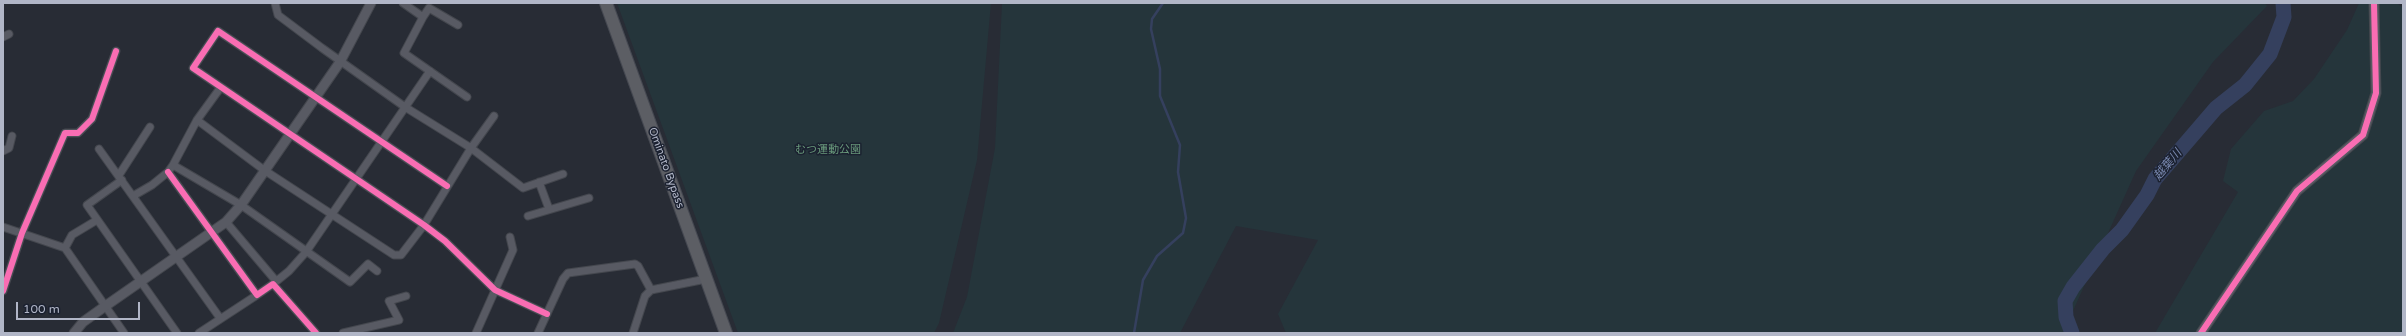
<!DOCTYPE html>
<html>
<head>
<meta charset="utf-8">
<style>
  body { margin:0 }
  #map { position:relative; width:2406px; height:336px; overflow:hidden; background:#282c35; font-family:"Varela Round",sans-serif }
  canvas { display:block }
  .frame { position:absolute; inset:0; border:4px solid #b1b6c7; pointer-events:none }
  .scale { position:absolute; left:16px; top:302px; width:124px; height:18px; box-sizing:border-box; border:2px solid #b1b6c7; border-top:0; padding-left:5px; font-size:12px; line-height:14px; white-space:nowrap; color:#b1b6c7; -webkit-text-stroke:3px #1b2130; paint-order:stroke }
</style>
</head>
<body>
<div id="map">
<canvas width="2406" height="336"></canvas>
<div class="frame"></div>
<div class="scale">100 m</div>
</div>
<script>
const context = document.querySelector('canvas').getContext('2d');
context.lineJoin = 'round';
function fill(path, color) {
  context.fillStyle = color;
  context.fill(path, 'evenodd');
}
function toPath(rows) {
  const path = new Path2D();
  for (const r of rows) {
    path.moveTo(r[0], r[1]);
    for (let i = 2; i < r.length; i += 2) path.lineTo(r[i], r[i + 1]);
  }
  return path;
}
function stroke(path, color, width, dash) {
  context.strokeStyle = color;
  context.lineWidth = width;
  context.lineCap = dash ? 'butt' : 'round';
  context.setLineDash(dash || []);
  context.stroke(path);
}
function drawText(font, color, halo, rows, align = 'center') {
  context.font = font + ' "Varela Round","Noto Sans JP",sans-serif';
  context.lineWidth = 3;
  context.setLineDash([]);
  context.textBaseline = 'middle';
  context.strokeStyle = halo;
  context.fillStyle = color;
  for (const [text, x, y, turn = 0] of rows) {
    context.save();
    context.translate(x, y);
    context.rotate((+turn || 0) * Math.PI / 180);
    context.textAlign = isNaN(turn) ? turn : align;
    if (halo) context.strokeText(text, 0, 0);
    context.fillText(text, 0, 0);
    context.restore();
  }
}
fill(toPath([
  [617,3,991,3,977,160,939,323,934,333,738,333],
  [1002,3,2265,3,2267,6,2213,62,2136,171,2063,333,1286,333,1278,314,1318,240,1236,226,1180,333,953,333,967,297,995,148],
  [2359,3,2397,3,2403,8,2403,333,2155,333,2238,192,2223,181,2231,149,2264,111,2293,101,2314,79,2347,30]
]), '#25353b');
stroke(toPath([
  [1134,333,1143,280,1157,256,1183,233,1186,218,1178,172,1180,145,1160,96,1160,69,1151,29,1152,19,1163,3]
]), '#35405e', 2.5);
stroke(toPath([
  [2072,333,2066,317,2065,301,2073,287,2103,249,2122,230,2147,195,2155,179,2216,108,2245,85,2270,54,2284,17,2283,3]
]), '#35405e', 15);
const minor = toPath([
  [275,3,278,15,322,48,405,107,471,148,523,188,563,174],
  [403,3,423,17,404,53,467,97],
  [423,17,429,8,458,25],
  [3,37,9,34],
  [221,87,197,120,264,170,394,255,401,255,424,225,471,148,494,116],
  [99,149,220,318],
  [3,151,9,148,12,136],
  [173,165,197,120],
  [168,172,257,295,273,284,316,333],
  [119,175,150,127],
  [122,180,87,205,177,333],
  [539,182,549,209],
  [447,186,218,31,193,68,424,225,445,241,495,290,547,314],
  [133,196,152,185,168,172,173,165,241,205,350,282,368,264,377,271],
  [528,216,589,198],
  [226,222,276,281],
  [3,227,65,248,124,333],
  [65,248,72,235,97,220],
  [273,284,289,271,306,252,430,71],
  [3,291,22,233,65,133,78,133,92,119,116,51],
  [199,333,257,295],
  [343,333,399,320,389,301,406,296],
  [476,333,513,250,510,237],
  [538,333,563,279,568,273,635,264,638,266,651,290],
  [633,333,645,296,651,290,706,279]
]);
const tertiary = toPath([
  [74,333,83,322,104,307,226,222,241,205,340,62,371,3],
  [2201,333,2297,191,2363,135,2376,93,2374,3]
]);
const trunk = toPath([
  [606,3,726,333]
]);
stroke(minor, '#44474e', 9);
stroke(tertiary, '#44474e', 11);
stroke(trunk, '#454851', 14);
stroke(minor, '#585a63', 7);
stroke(tertiary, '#585a63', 9);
stroke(trunk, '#5c5e64', 12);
stroke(toPath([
  [168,172,257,295,273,284,316,333],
  [447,186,218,31,193,68,424,225,445,241,495,290,547,314],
  [3,291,22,233,65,133,78,133,92,119,116,51],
  [2201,333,2297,191,2363,135,2376,93,2374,3]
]), '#f96db3', 6);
drawText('11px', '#68987a', '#1b2130', [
  ["むつ運動公園",828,150]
]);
drawText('11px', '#b1b6c7', '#1b2130', [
  ["Ominato Bypass",666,168,70]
]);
drawText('italic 12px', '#7988af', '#1b2130', [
  ["越葉川",2168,165,-50]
]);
</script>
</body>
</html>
